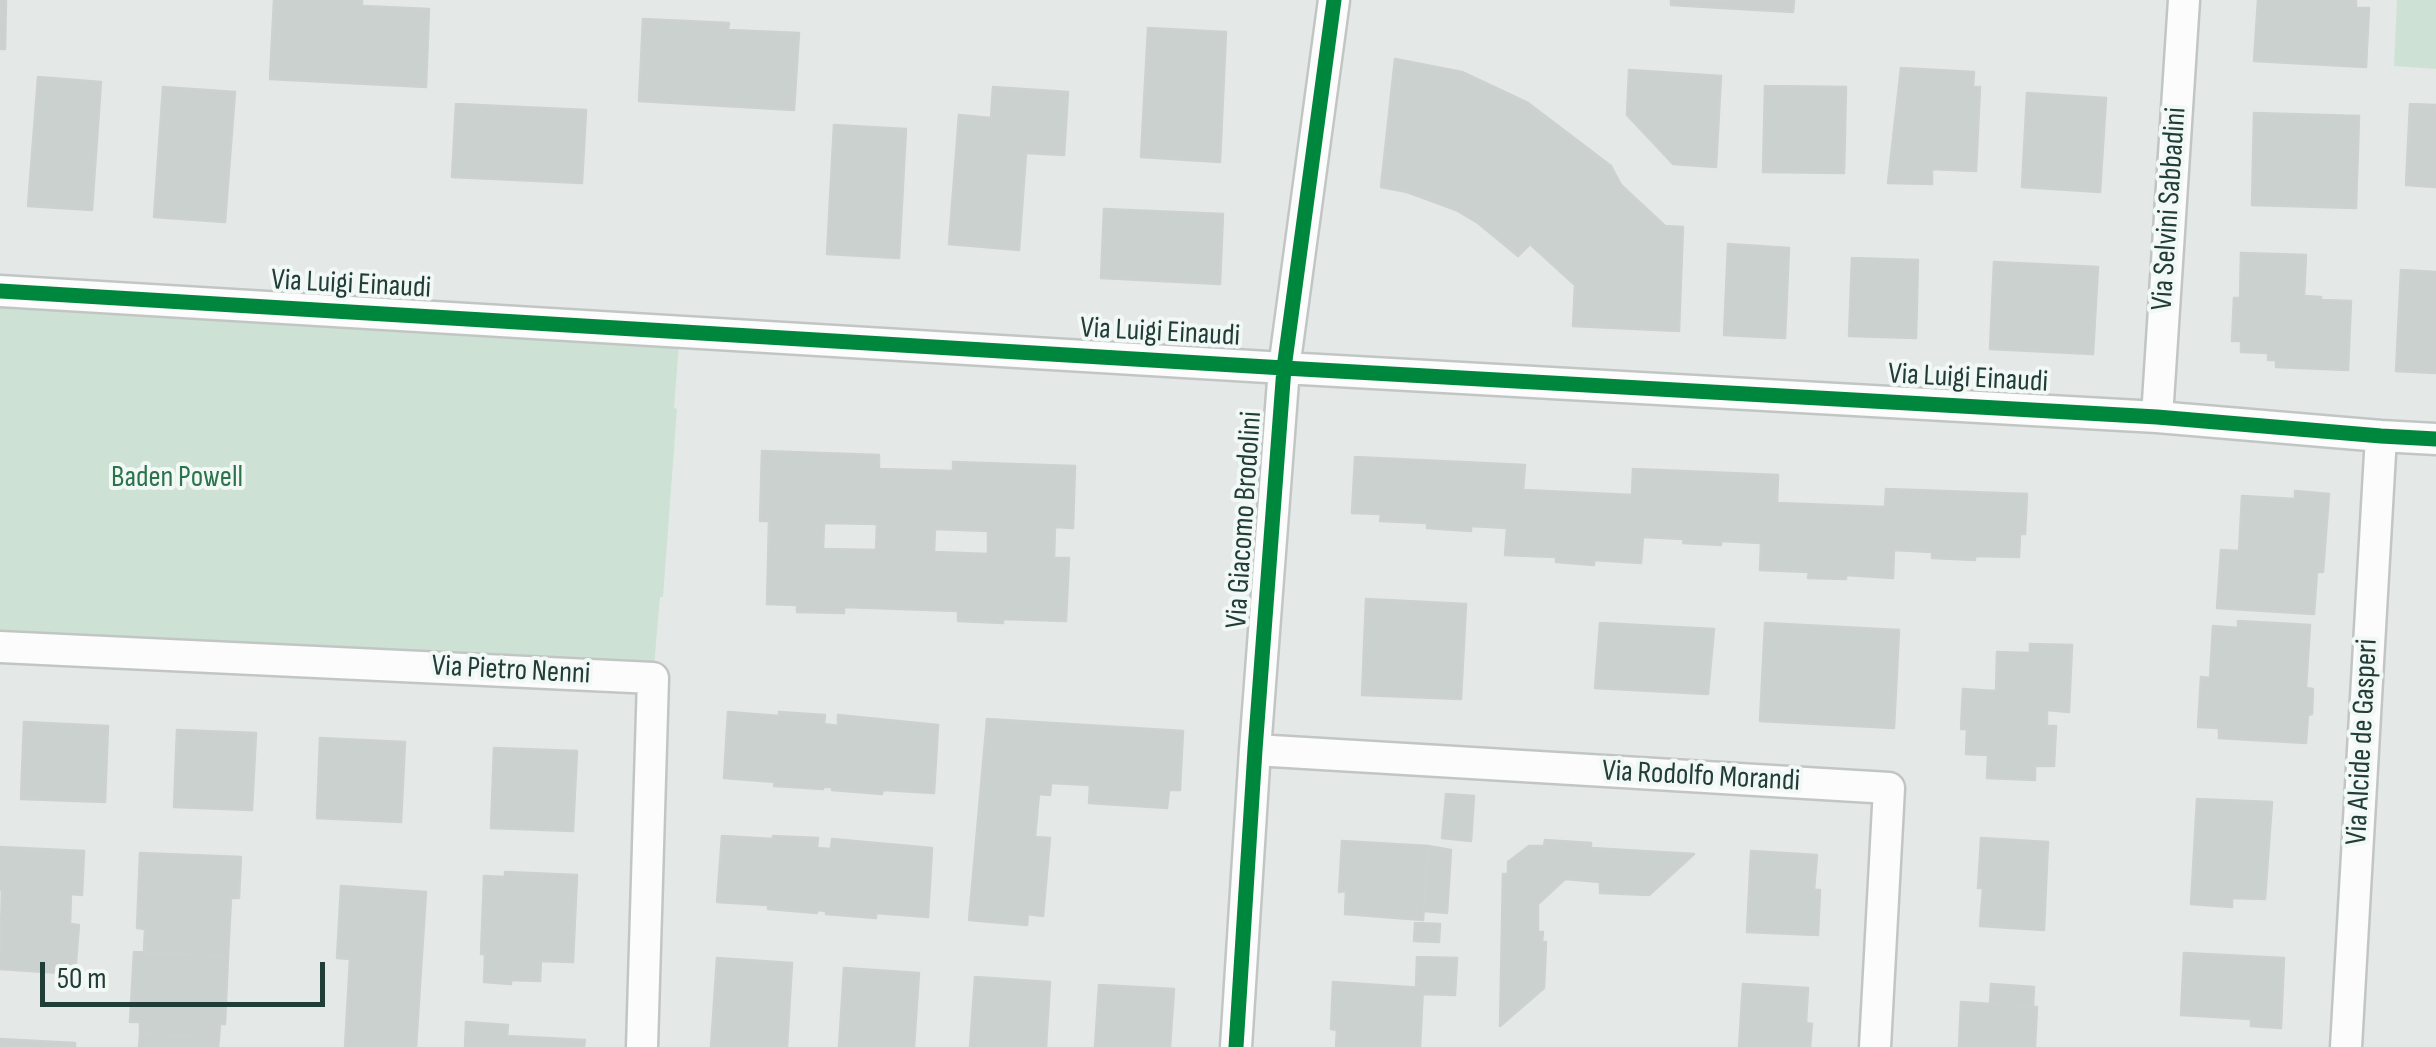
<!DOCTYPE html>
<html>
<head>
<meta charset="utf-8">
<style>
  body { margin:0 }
  #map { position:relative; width:2436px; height:1047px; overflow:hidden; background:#e4e9e7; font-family:"Sofia Sans Condensed",sans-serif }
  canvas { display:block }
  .scale { position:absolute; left:40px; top:962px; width:285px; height:45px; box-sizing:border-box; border:5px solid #213d37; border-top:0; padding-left:12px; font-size:30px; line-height:35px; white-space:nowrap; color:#213d37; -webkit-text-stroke:8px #f2f8f5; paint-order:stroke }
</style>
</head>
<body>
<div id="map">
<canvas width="2436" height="1047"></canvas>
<div class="scale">50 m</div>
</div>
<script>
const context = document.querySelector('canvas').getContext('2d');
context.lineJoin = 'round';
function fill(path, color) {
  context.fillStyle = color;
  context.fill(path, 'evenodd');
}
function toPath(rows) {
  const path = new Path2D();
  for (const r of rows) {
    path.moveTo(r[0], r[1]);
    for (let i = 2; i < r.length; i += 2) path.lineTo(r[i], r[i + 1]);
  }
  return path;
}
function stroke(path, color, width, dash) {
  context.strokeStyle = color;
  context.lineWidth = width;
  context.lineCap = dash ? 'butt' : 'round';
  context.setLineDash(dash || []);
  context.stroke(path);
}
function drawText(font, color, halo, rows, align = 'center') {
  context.font = font + ' "Sofia Sans Condensed",sans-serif';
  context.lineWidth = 8;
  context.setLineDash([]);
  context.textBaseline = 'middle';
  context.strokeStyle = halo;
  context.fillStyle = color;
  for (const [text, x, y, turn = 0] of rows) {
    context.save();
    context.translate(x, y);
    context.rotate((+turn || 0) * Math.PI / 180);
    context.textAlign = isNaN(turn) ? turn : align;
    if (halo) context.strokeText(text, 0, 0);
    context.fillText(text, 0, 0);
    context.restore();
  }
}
fill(toPath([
  [2397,0,2436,0,2436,69,2394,66],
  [0,291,680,332,674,408,677,409,663,597,660,597,653,678,0,645]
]), '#cde2d4');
const building = toPath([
  [0,0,6,0,5,49,0,49,0,0],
  [274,0,362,0,362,6,429,9,426,87,270,79,274,0],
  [1671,0,1794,0,1793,12,1671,5,1671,0],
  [2258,0,2356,0,2356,8,2369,8,2366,67,2254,61,2258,0],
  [643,19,729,23,728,30,799,33,794,110,639,101,643,19],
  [1148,28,1226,32,1220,162,1141,157,1148,28],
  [1395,59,1462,72,1528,103,1611,166,1621,185,1665,226,1683,227,1679,331,1573,326,1575,285,1530,244,1518,256,1478,223,1456,210,1407,192,1381,187,1395,59],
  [1901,68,1974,72,1973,87,1980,87,1976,171,1932,169,1932,184,1888,183,1901,68],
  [1629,70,1721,76,1716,167,1673,164,1627,115,1629,70],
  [38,77,101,82,92,210,28,206,38,77],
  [1765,86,1846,87,1844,173,1763,172,1765,86],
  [163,87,235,92,225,222,154,217,163,87],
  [993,87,1068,92,1064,155,1026,153,1019,250,949,244,959,115,991,118,993,87],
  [2027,93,2106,98,2100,192,2022,187,2027,93],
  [456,104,586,110,582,183,452,177,456,104],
  [2410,104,2436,105,2436,187,2406,185,2410,104],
  [2254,113,2359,116,2356,208,2252,205,2254,113],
  [834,125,906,129,899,258,827,254,834,125],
  [1104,209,1223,214,1220,284,1101,278,1104,209],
  [1728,244,1789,248,1785,338,1724,335,1728,244],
  [2241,253,2306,255,2304,296,2321,297,2321,300,2351,301,2348,370,2276,367,2276,360,2268,360,2268,353,2241,352,2241,341,2232,341,2234,298,2240,298,2241,253],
  [1852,258,1918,260,1916,338,1849,336,1852,258],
  [1994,262,2098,267,2093,354,1990,349,1994,262],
  [2401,270,2436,272,2436,373,2396,371,2401,270],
  [762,451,879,455,879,469,953,471,953,462,1075,466,1073,528,1055,527,1054,558,1069,558,1066,621,1003,619,1003,623,958,621,958,611,844,607,844,613,797,612,797,605,767,604,769,521,760,521,762,451],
  [824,523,877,524,876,550,823,549,824,523],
  [935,529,988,531,988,554,934,552,935,529],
  [1355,457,1525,465,1523,490,1632,495,1633,469,1778,475,1777,503,1885,507,1886,489,2027,494,2025,534,2020,534,2019,557,1975,556,1975,560,1932,558,1932,552,1894,550,1893,578,1846,575,1846,579,1808,578,1809,572,1760,570,1761,543,1721,541,1721,545,1683,543,1684,539,1643,537,1641,563,1594,560,1594,565,1556,562,1556,557,1505,555,1507,528,1471,526,1471,531,1427,528,1427,523,1380,521,1381,514,1352,513,1355,457],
  [2295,491,2329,494,2323,572,2317,572,2314,614,2217,608,2221,550,2239,551,2242,496,2295,499,2295,491],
  [1366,599,1466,604,1461,699,1362,695,1366,599],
  [2238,621,2310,625,2306,688,2313,689,2312,714,2308,715,2306,743,2219,738,2219,728,2198,727,2201,677,2210,678,2213,626,2238,628,2238,621],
  [1600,623,1714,629,1708,694,1595,688,1600,623],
  [1765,623,1899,630,1894,728,1760,721,1765,623],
  [2030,644,2072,645,2069,712,2047,710,2047,726,2056,726,2054,766,2035,766,2035,780,1987,778,1988,755,1966,754,1967,729,1961,729,1963,689,1996,691,1997,652,2030,653,2030,644],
  [728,712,779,716,779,712,825,715,824,724,838,726,838,715,938,725,934,793,883,790,882,794,832,790,833,787,823,787,823,789,774,786,775,782,724,778,728,712],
  [987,719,1183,731,1180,790,1169,790,1167,808,1089,803,1090,785,1051,783,1050,795,1039,794,1035,837,1050,838,1043,916,1028,914,1027,925,969,920,987,719],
  [24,722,108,726,105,802,21,799,24,722],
  [177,730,256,733,252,810,174,807,177,730],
  [320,738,405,742,401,822,317,818,320,738],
  [494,748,577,751,573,831,491,828,494,748],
  [1446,794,1474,796,1471,841,1442,838,1446,794],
  [2197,799,2272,802,2265,899,2232,898,2232,907,2191,904,2197,799],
  [722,836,773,839,773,836,818,838,817,848,831,849,832,839,932,848,928,917,876,913,876,918,826,914,826,911,817,910,817,913,768,909,768,905,717,902,722,836],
  [1981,838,2048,842,2044,930,1980,926,1983,888,1978,888,1981,838],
  [1545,840,1591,843,1591,848,1694,854,1649,895,1600,893,1600,882,1565,879,1538,904,1538,932,1543,932,1542,942,1546,942,1544,988,1500,1026,1503,874,1508,874,1508,862,1529,846,1544,846,1545,840],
  [1342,841,1428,846,1423,920,1345,914,1346,891,1339,892,1342,841],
  [1428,846,1451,850,1447,913,1424,911,1428,846],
  [0,847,84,851,82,895,71,894,70,924,79,925,75,974,0,969,2,890,0,890,0,847],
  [1751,851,1817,855,1814,890,1820,890,1818,935,1747,932,1751,851],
  [140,853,241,857,239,898,231,898,228,956,144,953,145,929,137,928,140,853],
  [505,872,577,875,573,962,541,961,540,981,511,980,511,984,484,982,485,954,481,954,484,876,505,877,505,872],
  [341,886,426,892,416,1047,345,1047,350,959,337,958,341,886],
  [1415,923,1440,924,1439,942,1414,941,1415,923],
  [134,952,228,956,225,1024,220,1024,219,1038,140,1034,140,1022,130,1022,134,952],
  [2184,953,2284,958,2281,1028,2251,1026,2251,1019,2181,1015,2184,953],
  [1417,957,1457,958,1455,995,1422,994,1423,988,1416,987,1417,957],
  [717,958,792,963,787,1047,711,1047,717,958],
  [844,968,919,973,914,1047,839,1047,844,968],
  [975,977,1050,982,1046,1047,970,1047,975,977],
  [1333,982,1423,988,1420,1047,1336,1047,1337,1030,1331,1029,1333,982],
  [1743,984,1808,988,1806,1023,1812,1024,1810,1047,1739,1047,1743,984],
  [1991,984,2034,987,2033,1007,1990,1004,1991,984],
  [1099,985,1174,989,1170,1047,1095,1047,1099,985],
  [1961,1002,2037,1007,2035,1047,1959,1047,1961,1002],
  [466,1022,508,1025,507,1036,585,1040,584,1047,465,1047,466,1022],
  [140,1034,219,1038,218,1047,139,1047,140,1034],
  [0,1039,75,1043,75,1047,0,1047,0,1039]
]);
fill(building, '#cbd1cf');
stroke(building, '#cdd2d0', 2.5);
const minor = toPath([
  [0,291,1284,368,2157,417,2381,436,2436,439],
  [2157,417,2184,0],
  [0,647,653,678,642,1047],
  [1255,750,1889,788,1875,1047],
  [1236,1047,1255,750,1284,368,1334,0],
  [2346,1047,2381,436]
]);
stroke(minor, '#c1c6c4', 35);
stroke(minor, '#fbfcfb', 30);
stroke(toPath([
  [0,291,1284,368,2157,417,2381,436,2436,439],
  [1236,1047,1255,750,1284,368,1334,0]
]), '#00873e', 15);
drawText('30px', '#213d37', '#f2f8f5', [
  ["Via Selvini Sabbadini",2170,209,-86],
  ["Via Luigi Einaudi",351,285,3],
  ["Via Luigi Einaudi",1160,333,3],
  ["Via Luigi Einaudi",1968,379,3],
  ["Via Giacomo Brodolini",1245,520,-86],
  ["Via Pietro Nenni",511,671,3],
  ["Via Alcide de Gasperi",2363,742,-87],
  ["Via Rodolfo Morandi",1701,777,3]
]);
drawText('30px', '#2b744b', '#f2f8f5', [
  ["Baden Powell",177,478]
]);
</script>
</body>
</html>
